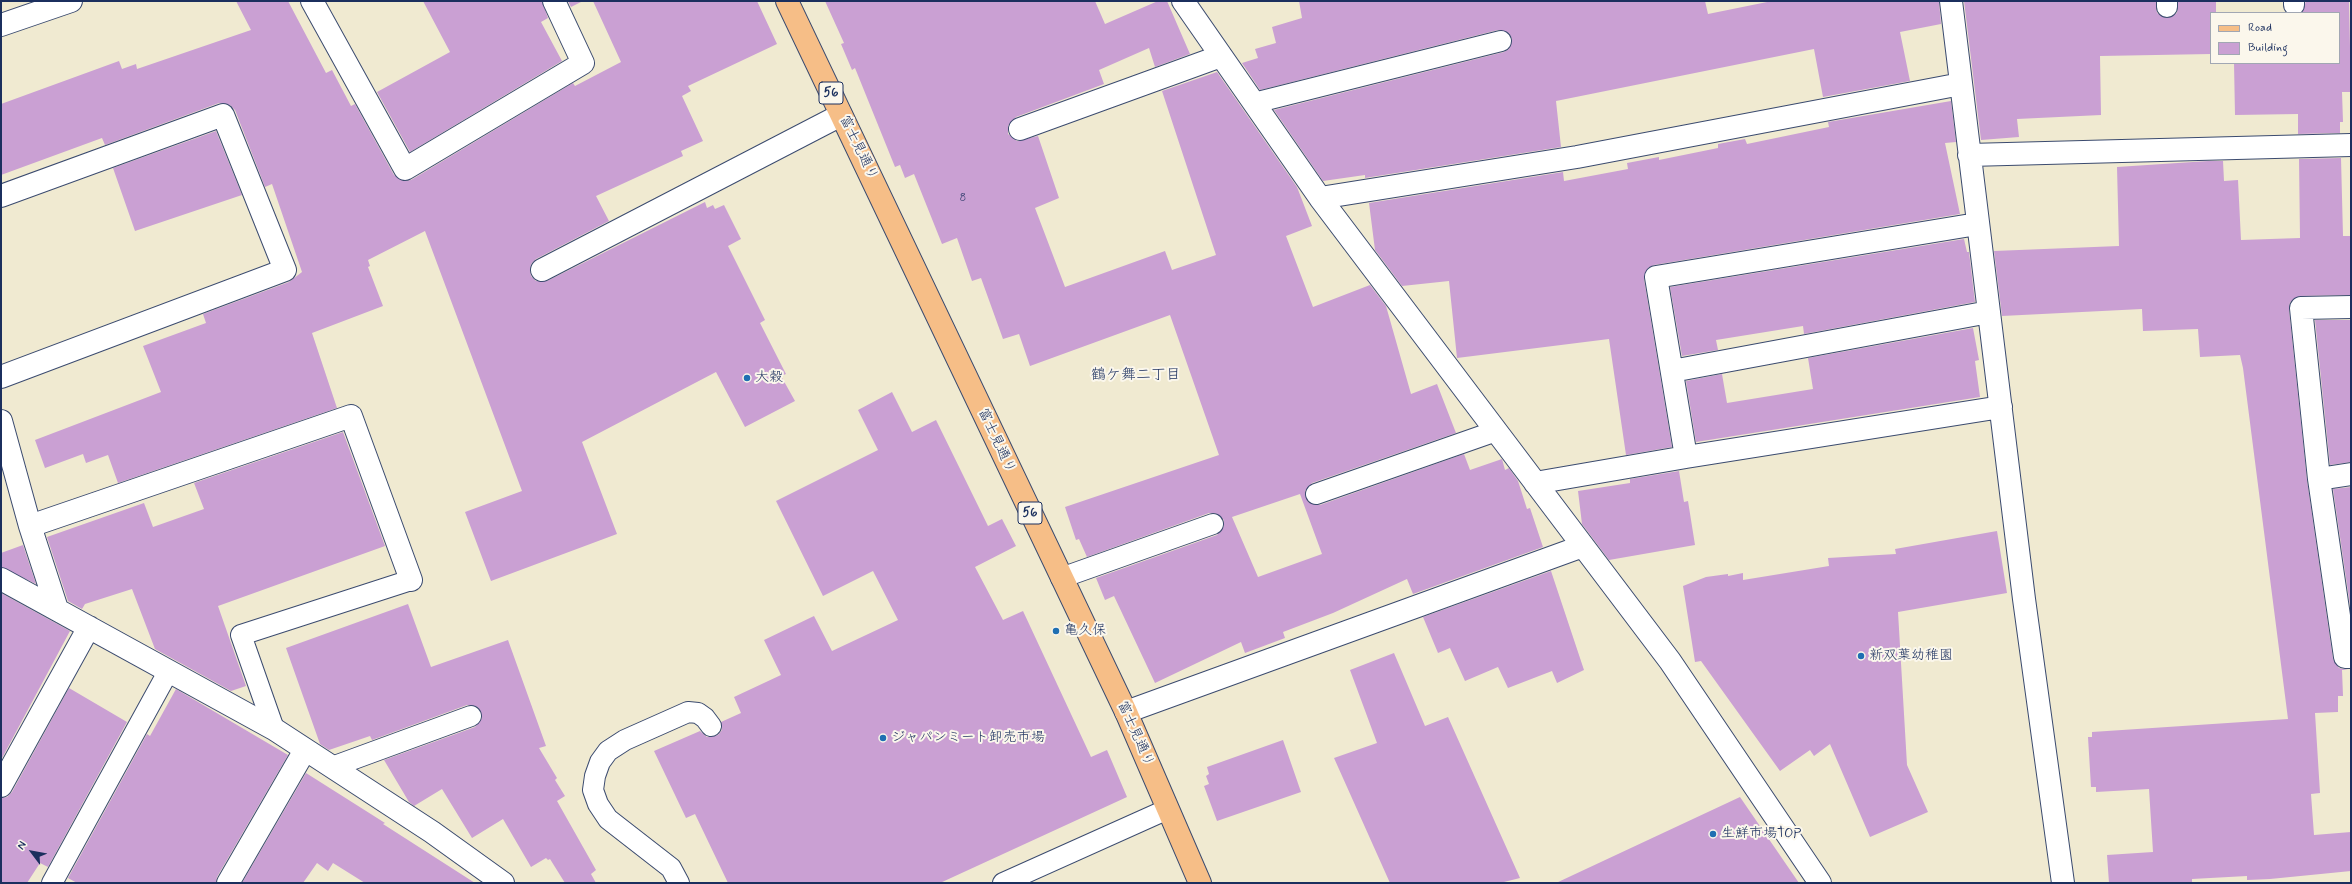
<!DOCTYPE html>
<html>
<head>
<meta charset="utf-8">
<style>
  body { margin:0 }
  #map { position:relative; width:2352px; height:884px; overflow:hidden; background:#f0ead1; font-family:Mynerve,sans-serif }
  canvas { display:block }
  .frame { position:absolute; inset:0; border:2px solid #1b2f5e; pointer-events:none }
  .legend { position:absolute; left:2210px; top:12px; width:130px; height:52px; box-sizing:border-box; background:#fbf7ec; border:1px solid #a1a7b3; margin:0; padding:5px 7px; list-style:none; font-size:12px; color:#1b2f5e }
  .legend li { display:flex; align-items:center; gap:8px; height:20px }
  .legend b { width:20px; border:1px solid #a1a7b3 }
  .north { position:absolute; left:12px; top:832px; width:40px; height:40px; -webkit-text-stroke:3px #fbf7ec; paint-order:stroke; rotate:302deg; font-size:11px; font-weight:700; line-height:16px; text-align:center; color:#1b2f5e }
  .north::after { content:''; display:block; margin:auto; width:14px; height:18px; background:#1b2f5e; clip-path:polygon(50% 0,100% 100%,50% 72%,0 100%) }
</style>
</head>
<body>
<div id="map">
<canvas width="2352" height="884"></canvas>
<div class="frame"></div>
<ul class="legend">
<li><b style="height:5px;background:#f6be87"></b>Road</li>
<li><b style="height:11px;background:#caa0d3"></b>Building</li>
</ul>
<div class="north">N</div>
</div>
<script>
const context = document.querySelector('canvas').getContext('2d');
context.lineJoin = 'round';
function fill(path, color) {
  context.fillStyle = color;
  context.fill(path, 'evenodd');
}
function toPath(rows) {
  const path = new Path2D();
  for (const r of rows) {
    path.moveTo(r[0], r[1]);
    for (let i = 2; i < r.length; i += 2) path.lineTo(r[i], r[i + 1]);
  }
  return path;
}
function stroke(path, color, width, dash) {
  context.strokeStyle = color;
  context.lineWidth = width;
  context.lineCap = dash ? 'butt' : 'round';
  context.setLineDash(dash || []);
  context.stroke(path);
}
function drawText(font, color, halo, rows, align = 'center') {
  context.font = font + ' Mynerve,"Klee One",sans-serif';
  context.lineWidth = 4;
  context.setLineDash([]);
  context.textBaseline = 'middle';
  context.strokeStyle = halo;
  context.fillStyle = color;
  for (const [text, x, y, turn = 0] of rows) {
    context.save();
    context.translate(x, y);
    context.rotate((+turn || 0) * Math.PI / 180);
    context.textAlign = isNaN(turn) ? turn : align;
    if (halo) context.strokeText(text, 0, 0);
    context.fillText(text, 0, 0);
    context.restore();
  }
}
fill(toPath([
  [236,1,288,1,326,73,332,70,351,106,355,104,394,175,405,181,411,180,573,83,575,86,621,62,593,1,757,1,777,44,688,86,691,91,682,96,703,141,681,151,683,156,596,196,609,221,536,259,531,264,530,270,531,276,536,281,547,281,705,202,707,208,713,205,715,209,724,205,741,239,728,246,765,320,760,323,786,374,781,376,795,401,745,427,716,372,582,442,617,534,491,581,465,512,522,491,425,231,368,260,370,266,368,267,383,306,312,333,337,408,118,483,108,455,86,463,83,454,45,468,35,440,161,392,143,346,206,323,203,314,289,282,302,272,272,184,265,187,235,110,230,105,219,103,105,145,102,138,1,175,1,104,119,61,122,69,136,64,137,69,251,30],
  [423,1,542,1,548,18,541,22,562,61,410,152,377,92,450,52],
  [568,1,583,1,571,7],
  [825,1,1095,1,1105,24,1158,1,1167,1,1190,54,1155,67,1149,48,1099,70,1104,84,1016,117,1008,126,1008,134,1017,141,1038,136,1059,198,1035,208,1065,287,1165,251,1172,270,1216,255,1162,91,1217,72,1297,187,1312,226,1286,236,1313,307,1370,285,1386,306,1411,394,1437,384,1456,433,1312,483,1305,491,1308,502,1320,505,1464,454,1470,470,1502,459,1505,470,1509,468,1518,481,1527,509,1530,508,1543,547,1413,594,1407,579,1333,613,1283,632,1285,638,1245,653,1241,642,1155,683,1114,596,1105,600,1096,578,1217,535,1224,526,1224,520,1215,513,1209,513,1087,557,1079,539,1076,540,1065,507,1219,455,1170,315,1030,366,1019,334,1003,339,981,278,972,281,957,238,942,244,914,174,905,178,900,165,895,167,855,68,852,70,841,44,844,43],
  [1300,494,1322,554,1258,577,1232,517],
  [1299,1,1705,1,1708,14,1772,1,1939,1,1941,24,1900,32,1910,81,1823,97,1814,49,1556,101,1561,147,1365,178,1365,175,1323,181,1274,110,1504,52,1509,49,1512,39,1509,33,1498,30,1260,90,1242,63,1258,58,1255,49,1276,43,1272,27,1302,18],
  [1964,1,2156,1,2157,13,2167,18,2177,13,2178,1,2216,1,2216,13,2211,13,2211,54,2100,56,2101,115,2017,119,2019,137,1981,140],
  [2306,1,2349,1,2351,92,2342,92,2343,122,2340,122,2340,133,2298,134,2298,114,2235,115,2234,63,2339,63,2339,13,2302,13],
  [1951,101,1956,142,1945,143,1960,214,1654,265,1648,268,1644,279,1672,447,1626,455,1609,339,1457,358,1449,281,1402,286,1375,250,1369,203,1563,172,1564,181,1628,169,1627,163,1659,157,1659,160,1718,148,1718,144,1745,139,1747,144,1829,127,1828,122],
  [216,131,242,195,135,231,113,168],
  [2341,158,2343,236,2351,236,2351,295,2300,296,2290,302,2289,309,2307,480,2333,659,2339,668,2348,670,2342,670,2343,696,2338,696,2338,712,2315,713,2320,793,2311,794,2314,835,2351,832,2351,871,2270,879,2247,880,2247,876,2192,879,2192,883,2109,883,2107,855,2153,852,2149,789,2096,792,2096,787,2091,787,2088,737,2092,737,2092,732,2288,719,2243,368,2240,355,2200,357,2198,329,2143,331,2142,309,2002,316,1994,251,2119,246,2117,167,2208,161,2223,161,2224,181,2238,180,2241,240,2300,238,2299,159],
  [1964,239,1967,252,1969,252,1975,302,1804,334,1803,326,1716,340,1718,350,1682,356,1670,287],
  [2315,320,2351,320,2351,462,2330,465],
  [1973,328,1979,360,1975,361,1980,397,1696,442,1686,381,1722,374,1727,403,1813,389,1808,358],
  [892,392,912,432,936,420,988,526,1002,519,1016,546,975,567,1003,620,1023,611,1091,757,1107,750,1127,797,940,883,728,883,695,814,686,818,654,751,700,731,707,737,718,735,722,730,721,722,741,713,734,697,781,675,764,640,814,616,832,651,898,620,873,571,823,596,776,501,878,450,858,410],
  [343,432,385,546,218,606,246,686,231,691,155,649,132,589,85,604,82,609,68,601,47,537,144,503,153,527,204,509,194,483],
  [1679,471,1684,502,1688,501,1695,545,1609,560,1582,524,1578,491,1630,483,1630,479],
  [2351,487,2351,612,2333,489],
  [1997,531,2007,593,1898,612,1907,765,1928,812,1870,837,1830,744,1814,756,1810,750,1780,771,1701,661,1695,662,1683,586,1706,577,1728,574,1728,576,1743,573,1743,580,1829,566,1828,558,1896,554,1895,549],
  [23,545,36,584,1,567,1,553],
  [1551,571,1584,670,1557,683,1552,671,1508,688,1498,667,1465,681,1450,648,1438,653,1423,617],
  [1,593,70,631,1,760],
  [408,604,431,667,508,640,546,746,539,748,557,778,555,780,565,796,557,801,596,870,591,874,596,883,565,883,550,859,548,860,546,858,531,867,503,819,472,838,442,789,414,806,409,802,384,760,475,727,482,718,478,707,467,705,372,740,370,736,329,750,320,744,286,648],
  [1394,653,1425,726,1448,717,1520,878,1500,883,1390,883,1334,758,1377,743,1350,670],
  [69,688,127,722,48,867,40,863,27,883,1,883,1,798,7,797,12,792],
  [176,689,288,755,217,877,216,883,77,883,68,878,147,734,150,736],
  [1283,740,1301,792,1217,821,1204,786,1209,784,1206,776,1209,774,1207,767],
  [306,773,385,823,383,824,475,883,365,883,333,863,328,871,317,863,303,883,242,883],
  [1740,797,1799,883,1556,883]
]), '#caa0d3');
const lane = toPath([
  [2167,1,2167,7],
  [2294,1,2294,5],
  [1254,103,1501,41],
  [1316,494,1496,431],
  [1061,578,1213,524],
  [274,729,241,635,411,580],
  [332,767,471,716],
  [52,883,168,672],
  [679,883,671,868,608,819,598,804,593,790,595,776,600,762,608,751,625,740,688,712,698,713,705,718,711,726],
  [1003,883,1168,809]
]);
const street = toPath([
  [312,1,405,169,583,63,554,1],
  [1183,1,1320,198,1670,661,1820,883],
  [1951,1,2024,599,2063,883],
  [1,25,71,1],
  [1020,129,1221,56],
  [1969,155,2351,145],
  [1,196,223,115,285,270,1,377],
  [1320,198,1577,157,1961,84],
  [1977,224,1656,277,1686,457,2001,407],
  [542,270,841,115],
  [2351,307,2301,308,2319,479,2345,657,2351,657],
  [1672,371,1989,312],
  [1,421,30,526,57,609],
  [2319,479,2351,474],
  [1535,483,1686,457],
  [30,526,351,416,411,580],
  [1,579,274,729,432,832,503,883],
  [1126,712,1583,546],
  [1,786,89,627],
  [228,883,305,750]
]);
const primary = toPath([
  [787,1,1126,712,1200,883]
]);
stroke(lane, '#3b4b6f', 22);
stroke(street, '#3b4b6f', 24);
stroke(primary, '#3b4b6f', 24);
stroke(lane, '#fff', 20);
stroke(street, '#fff', 22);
stroke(primary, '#f6be87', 22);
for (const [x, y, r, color] of [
  [747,378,4,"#1f6fb2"],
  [1056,631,4,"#1f6fb2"],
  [1861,656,4,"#1f6fb2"],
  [883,738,4,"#1f6fb2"],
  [1713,834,4,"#1f6fb2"]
]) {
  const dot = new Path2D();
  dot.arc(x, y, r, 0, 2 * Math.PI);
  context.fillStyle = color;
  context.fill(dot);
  stroke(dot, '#fbf7ec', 1.5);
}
drawText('12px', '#474b7b', null, [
  ["8",963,198]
]);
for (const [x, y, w] of [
  [831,93,24],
  [1030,513,24]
]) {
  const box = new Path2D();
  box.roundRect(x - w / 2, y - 11, w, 22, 3);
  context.fillStyle = '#fbf7ec';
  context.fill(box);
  stroke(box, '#1b2f5e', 1);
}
drawText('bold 13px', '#1b2f5e', null, [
  ["56",831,93],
  ["56",1030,513]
]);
drawText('14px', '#1b2f5e', '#fbf7ec', [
  ["富士見通り",858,148,64],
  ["富士見通り",996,441,65],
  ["富士見通り",1135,734,66]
]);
drawText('14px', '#1b2f5e', '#fbf7ec', [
  ["大穀",755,378],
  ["亀久保",1064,631],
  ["新双葉幼稚園",1869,656],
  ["ジャパンミート卸売市場",891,738],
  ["生鮮市場TOP",1721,834]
], 'left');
drawText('15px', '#1b2f5e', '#fbf7ec', [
  ["鶴ケ舞二丁目",1136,376]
]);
</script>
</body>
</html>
